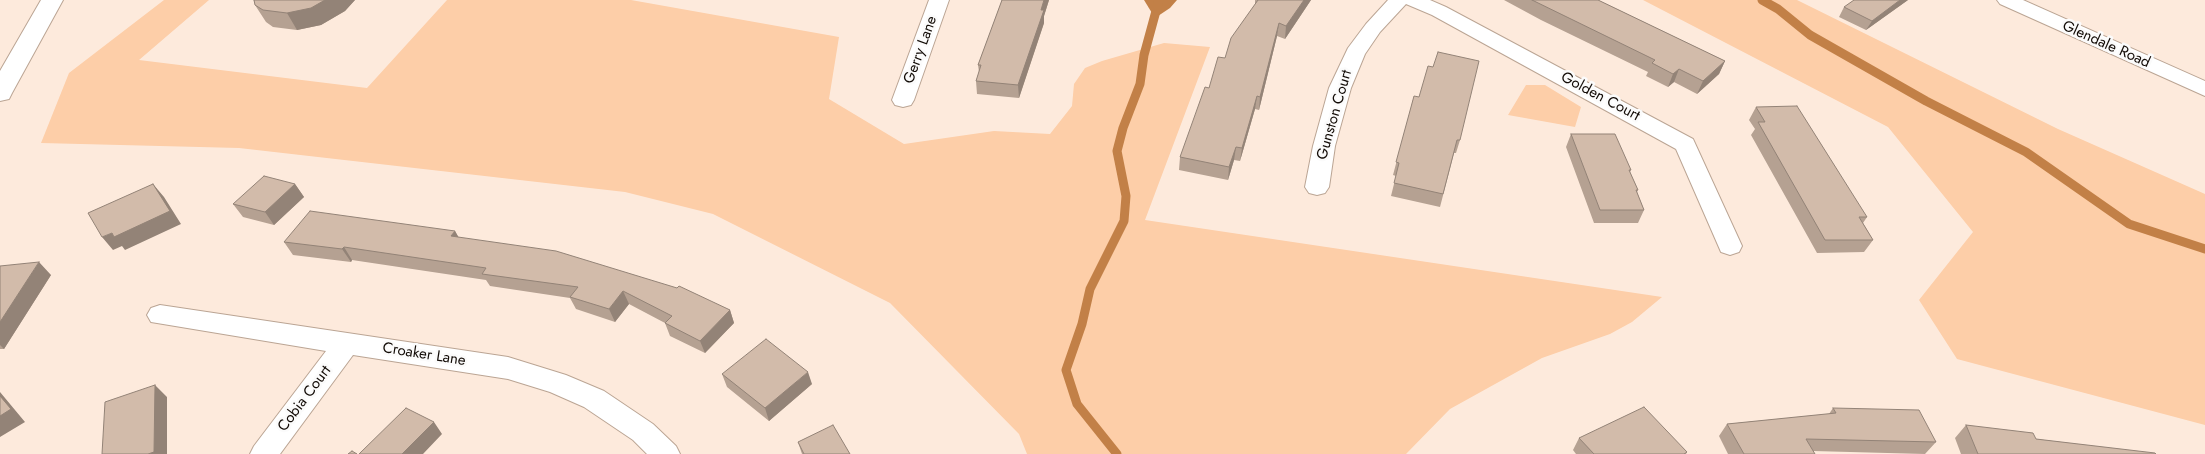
<!DOCTYPE html>
<html>
<head>
<meta charset="utf-8">
<style>
  body { margin:0 }
  canvas { display:block; background:#fdeadc }
</style>
</head>
<body>
<canvas width="2205" height="454"></canvas>
<script>
const context = document.querySelector('canvas').getContext('2d');
context.lineJoin = 'round';
function fill(path, color) {
  context.fillStyle = color;
  context.fill(path, 'evenodd');
}
function toPath(rows) {
  const path = new Path2D();
  for (const r of rows) {
    path.moveTo(r[0], r[1]);
    for (let i = 2; i < r.length; i += 2) path.lineTo(r[i], r[i + 1]);
  }
  return path;
}
function stroke(path, color, width, dash) {
  context.strokeStyle = color;
  context.lineWidth = width;
  context.lineCap = dash ? 'butt' : 'round';
  context.setLineDash(dash || []);
  context.stroke(path);
}
function drawText(font, color, halo, rows, align = 'center') {
  context.font = font + ' Jost,sans-serif';
  context.lineWidth = 5;
  context.setLineDash([]);
  context.textBaseline = 'middle';
  context.strokeStyle = halo;
  context.fillStyle = color;
  for (const [text, x, y, turn = 0] of rows) {
    context.save();
    context.translate(x, y);
    context.rotate((+turn || 0) * Math.PI / 180);
    context.textAlign = isNaN(turn) ? turn : align;
    if (halo) context.strokeText(text, 0, 0);
    context.fillText(text, 0, 0);
    context.restore();
  }
}
fill(toPath([
  [164,0,209,0,139,60,367,88,447,0,631,0,839,37,829,99,904,144,994,131,1050,134,1072,106,1074,84,1085,68,1102,61,1164,43,1210,47,1145,220,1662,297,1632,322,1610,334,1542,358,1450,409,1406,454,1027,454,1019,434,890,303,713,214,625,192,239,148,41,143,69,73],
  [1643,0,1797,0,2058,129,2205,194,2205,425,1957,359,1919,300,1973,232,1888,127],
  [1526,85,1545,85,1581,107,1575,127,1508,115]
]), '#fdcea8');
fill(toPath([
  [1144,0,1177,0,1170,8,1155,18]
]), '#c28047');
stroke(toPath([
  [1762,0,1778,9,1810,35,1926,101,2026,152,2129,224,2205,249],
  [1117,454,1077,404,1066,370,1082,324,1090,289,1124,221,1126,196,1117,151,1123,128,1140,84,1144,55,1159,0]
]), '#c28047', 9);
const street = toPath([
  [929,0,949,0,914,100,911,105,903,107,895,105,892,100,929,0],
  [1388,0,1430,0,1446,7,1693,139,1742,246,1739,252,1730,255,1721,252,1676,149,1432,15,1406,4,1380,32,1365,54,1351,88,1335,146,1329,187,1325,193,1317,195,1309,193,1305,187,1313,146,1329,88,1348,48,1366,24,1388,0],
  [1997,0,2023,0,2205,81,2205,96,2000,4,1997,0],
  [160,305,508,357,566,375,604,391,653,424,676,446,680,454,647,454,633,440,584,407,550,392,508,379,353,355,280,454,250,454,254,446,326,351,151,322,147,315,151,308,160,305]
]);
const primary = toPath([
  [41,0,63,0,12,93,9,99,0,101,0,71,41,0]
]);
stroke(street, '#bba594', 2);
stroke(primary, '#bba594', 2);
fill(street, '#fff');
fill(primary, '#fff');
fill(toPath([
  [254,0,355,0,345,11,321,25,297,30,273,27,266,22,255,5],
  [1002,0,1049,0,1044,16,1044,23,1019,98,977,94,976,81,979,72,978,65],
  [1255,0,1311,0,1285,39,1277,36,1259,110,1255,109,1240,161,1234,160,1228,180,1179,170,1180,157,1209,88,1255,5],
  [1504,0,1598,0,1725,61,1719,74,1697,94,1674,82,1668,87,1646,76,1648,72,1541,20],
  [1908,0,1866,30,1839,17,1844,7],
  [1414,96,1460,140,1456,153,1454,153,1440,207,1391,196,1396,176,1393,175],
  [1756,107,1867,217,1863,223,1873,240,1864,252,1817,253,1751,135,1755,129,1749,120],
  [1571,134,1631,170,1630,172,1638,190,1637,192,1644,210,1638,223,1594,223,1566,147],
  [295,184,304,197,274,225,243,217,233,204],
  [455,231,458,237,730,310,734,323,705,353,670,336,665,323,629,304,615,322,576,309,570,298,490,286,486,280,352,260,351,262,293,255,284,242],
  [0,266,51,275,4,349,0,349],
  [722,374,812,384,769,421,727,387],
  [1833,408,1936,442,1925,454,1813,451,1815,454,1728,454,1719,436,1727,424,1829,414],
  [1966,425,2036,439,2156,454,1961,454,1955,438],
  [1579,438,1687,452,1686,454,1576,454,1573,450],
  [798,442,850,454,802,454]
]), '#b5a192');
fill(toPath([
  [325,0,355,0,345,11,321,25,297,30,287,13],
  [1044,0,1049,0,1044,16,1044,23,1019,98,1018,85],
  [1304,0,1311,0,1285,39,1286,26],
  [1900,0,1908,0,1866,30,1872,21],
  [1279,23,1277,36,1259,110,1260,97],
  [1725,61,1719,74,1697,94,1703,81],
  [1679,69,1674,82,1668,87,1673,74],
  [1257,96,1255,109,1240,161,1242,148],
  [1236,147,1234,160,1228,180,1229,167],
  [153,184,164,197,181,224,125,250,122,246,113,250,102,237,112,233],
  [295,184,304,197,274,225,265,212],
  [455,231,462,243,451,236],
  [344,247,352,260,351,262,342,249],
  [39,262,51,275,4,349,0,345,0,322],
  [623,291,629,304,615,322,609,309],
  [730,310,734,323,705,353,700,341],
  [808,372,812,384,769,421,765,408],
  [155,385,167,397,167,454,148,454],
  [0,392,25,422,0,437],
  [434,422,442,434,423,454,402,454]
]), '#938377');
const building = toPath([
  [254,0,325,0,311,8,287,13,263,10,255,5,254,0],
  [1002,0,1044,0,1041,10,1044,10,1018,85,976,81,981,65,978,65,1002,0],
  [1258,0,1304,0,1286,26,1279,23,1260,97,1257,96,1242,148,1236,147,1229,167,1180,157,1205,87,1209,88,1218,57,1225,58,1231,38,1258,0],
  [1532,0,1598,0,1725,61,1703,81,1679,69,1673,74,1652,63,1655,60,1532,0],
  [1854,0,1900,0,1872,21,1844,7,1854,0],
  [1438,52,1479,61,1460,140,1457,140,1443,194,1394,183,1399,163,1396,162,1414,96,1419,97,1428,66,1433,67,1438,52],
  [1797,106,1867,217,1859,217,1873,240,1825,240,1758,122,1765,122,1756,107,1797,106],
  [1571,134,1615,134,1631,170,1629,170,1638,190,1636,190,1644,210,1600,210,1571,134],
  [264,176,295,184,265,212,233,204,264,176],
  [153,184,170,211,114,237,112,233,102,237,88,213,153,184],
  [310,211,455,231,451,236,556,251,677,288,679,286,730,310,700,341,665,323,672,316,623,291,609,309,570,297,578,287,482,274,486,268,344,247,342,249,284,242,310,211],
  [39,262,0,322,0,266,39,262],
  [766,339,808,372,765,408,722,374,766,339],
  [155,385,154,452,148,454,102,454,105,402,155,385],
  [0,396,11,409,0,416,0,396],
  [1644,407,1687,452,1684,454,1594,454,1579,438,1644,407],
  [406,408,434,422,402,454,359,454,406,408],
  [1833,408,1919,410,1936,442,1806,439,1815,454,1744,454,1727,424,1836,413,1833,408],
  [833,425,850,454,804,454,798,442,833,425],
  [1966,425,2033,433,2036,439,2155,453,2156,454,1978,454,1966,425],
  [352,451,357,454,348,454,352,451]
]);
fill(building, '#d2bbaa');
stroke(building, '#938377', 1);
drawText('15px', '#110a05', '#fbfbfb', [
  ["Glendale Road",2106,45,24],
  ["Gerry Lane",921,50,-70],
  ["Golden Court",1600,97,28],
  ["Gunston Court",1335,115,-74],
  ["Croaker Lane",424,355,9],
  ["Cobia Court",305,399,-53]
]);
</script>
</body>
</html>
